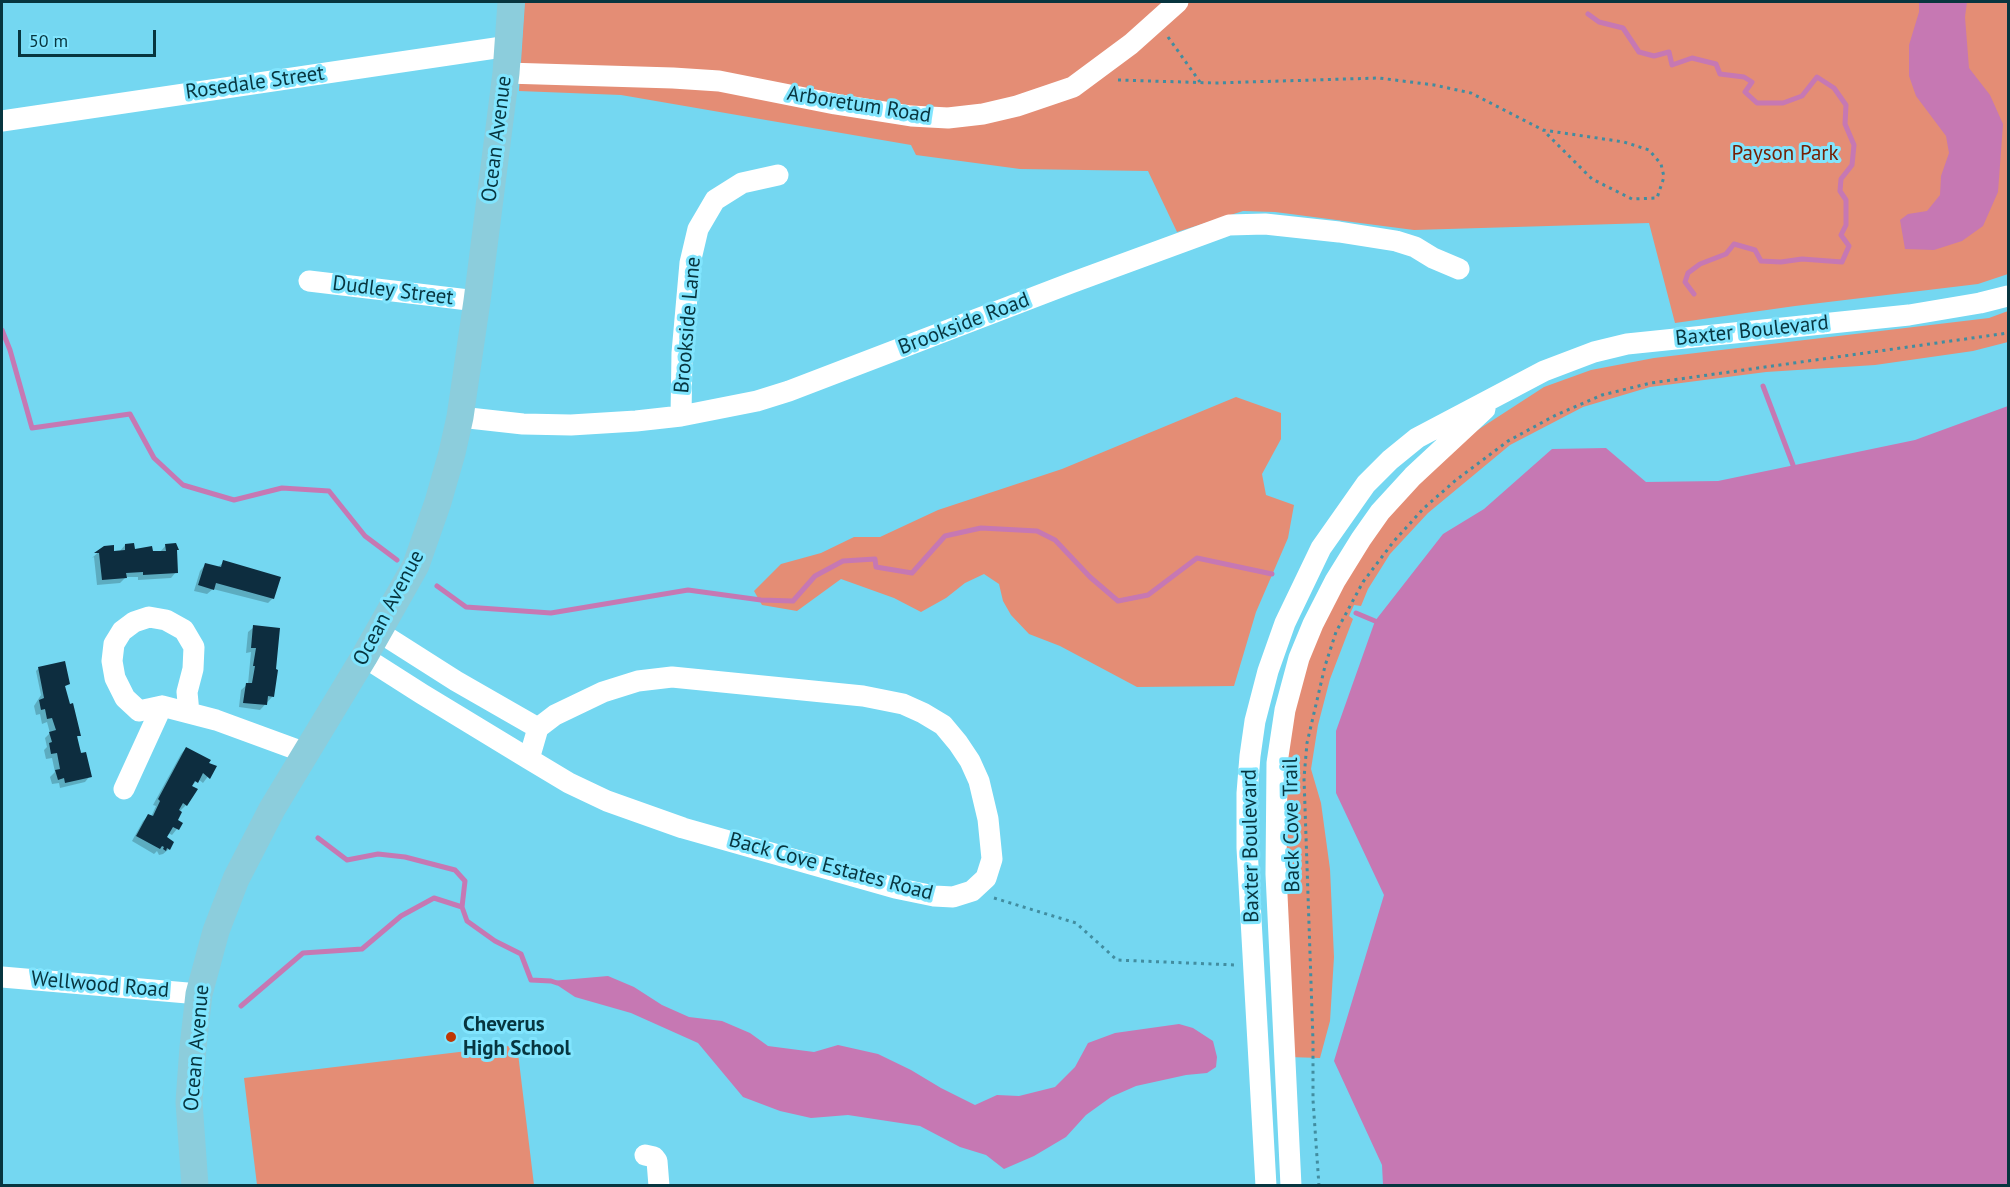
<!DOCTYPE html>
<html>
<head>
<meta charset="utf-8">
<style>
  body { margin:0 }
  #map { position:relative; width:2010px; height:1187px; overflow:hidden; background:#74d7f1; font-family:"PT Sans",sans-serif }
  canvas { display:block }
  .frame { position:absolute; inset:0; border:3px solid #07353f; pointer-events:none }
  .scale { position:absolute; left:18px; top:30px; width:138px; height:27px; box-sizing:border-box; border:3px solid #07353f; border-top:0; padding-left:8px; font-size:18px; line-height:21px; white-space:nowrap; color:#07353f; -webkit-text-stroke:4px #81e5fe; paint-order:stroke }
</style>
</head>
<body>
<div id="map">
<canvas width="2010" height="1187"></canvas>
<div class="frame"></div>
<div class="scale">50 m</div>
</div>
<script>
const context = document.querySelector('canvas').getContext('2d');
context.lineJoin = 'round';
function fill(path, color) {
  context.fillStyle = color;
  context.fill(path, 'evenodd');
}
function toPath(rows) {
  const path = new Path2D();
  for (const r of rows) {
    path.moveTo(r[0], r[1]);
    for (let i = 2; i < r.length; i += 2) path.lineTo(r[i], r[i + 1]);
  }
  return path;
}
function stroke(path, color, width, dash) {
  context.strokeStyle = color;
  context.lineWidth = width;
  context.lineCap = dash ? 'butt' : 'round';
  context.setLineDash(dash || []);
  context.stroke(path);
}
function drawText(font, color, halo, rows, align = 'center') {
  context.font = font + ' "PT Sans",sans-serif';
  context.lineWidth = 6;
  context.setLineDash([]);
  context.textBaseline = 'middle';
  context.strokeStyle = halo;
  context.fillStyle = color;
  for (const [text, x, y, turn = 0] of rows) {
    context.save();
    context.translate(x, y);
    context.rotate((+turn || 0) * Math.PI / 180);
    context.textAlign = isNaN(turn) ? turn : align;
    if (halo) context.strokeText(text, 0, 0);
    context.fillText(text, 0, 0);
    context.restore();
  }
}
fill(toPath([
  [525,2,2008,2,2008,274,1978,284,1795,306,1675,323,1649,223,1414,230,1275,212,1243,211,1177,232,1148,171,1020,169,916,155,911,145,621,95,519,91],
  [2008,311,2008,342,1973,351,1875,365,1766,372,1650,387,1583,407,1510,445,1428,513,1390,554,1368,589,1361,606,1354,605,1349,616,1353,619,1330,679,1318,725,1311,769,1321,803,1330,869,1334,957,1330,1021,1320,1058,1288,1057,1279,808,1300,664,1382,513,1456,444,1544,387,1591,370,1654,358,1989,318],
  [1236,397,1281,413,1281,439,1262,474,1266,495,1294,505,1288,538,1256,612,1234,686,1137,687,1060,646,1029,634,1011,615,1003,601,999,584,984,574,965,583,946,598,921,612,894,598,841,579,797,611,762,605,754,591,781,564,821,553,854,537,880,537,938,510,1062,469],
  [517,1045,534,1185,257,1185,244,1078]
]), '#e48d75');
fill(toPath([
  [1919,2,1967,2,1965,17,1969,68,1990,95,2003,124,1998,192,1983,226,1962,241,1934,250,1905,249,1900,220,1908,214,1927,211,1940,195,1941,176,1949,153,1946,136,1916,96,1909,76,1909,45,1919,12],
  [2008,406,2008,1185,1383,1185,1382,1165,1334,1061,1384,895,1336,793,1336,731,1375,621,1443,534,1484,509,1552,449,1606,448,1646,482,1718,481,1915,440],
  [608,976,634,987,662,1005,689,1017,722,1021,750,1033,768,1046,814,1052,838,1045,878,1054,911,1070,941,1088,975,1105,997,1095,1019,1096,1055,1087,1075,1067,1088,1043,1115,1033,1179,1024,1193,1028,1213,1041,1217,1057,1216,1067,1207,1073,1186,1075,1136,1086,1111,1097,1086,1115,1066,1137,1034,1156,1004,1169,986,1155,960,1147,920,1126,848,1115,811,1118,780,1111,743,1097,698,1043,631,1013,575,997,551,981]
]), '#c678b3');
fill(toPath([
  [125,545,134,551,151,553,160,552,166,545,175,551,176,572,171,578,138,580,138,577,126,577,120,583,97,585,94,557,92,558,104,547,113,553,120,551],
  [224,562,273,598,268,603,213,589,207,594,194,591,200,571,205,565,218,567],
  [254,627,274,670,273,696,260,710,239,707,241,690,248,684,251,652,246,653,248,632],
  [64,663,68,684,64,687,79,735,76,738,90,776,85,782,60,788,59,783,52,784,50,777,55,772,52,758,46,759,44,750,47,747,45,738,50,733,47,722,42,724,40,714,36,715,34,706,41,695,36,671,38,669],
  [186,748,215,767,203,783,198,779,191,787,186,805,179,812,176,821,181,824,172,835,168,833,165,838,169,849,163,854,159,855,157,851,154,854,132,841,143,821,148,816,151,817,156,806,153,805,181,754]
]), '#0003');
stroke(toPath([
  [1588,14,1599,22,1623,28,1639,52,1654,56,1669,52,1672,65,1692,58,1716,64,1720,74,1744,77,1752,82,1745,92,1757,103,1783,103,1802,96,1817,77,1834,88,1846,105,1845,124,1854,145,1852,165,1841,179,1840,191,1846,200,1846,225,1841,235,1849,246,1842,262,1802,259,1781,262,1761,261,1755,250,1734,244,1726,254,1700,264,1688,273,1685,282,1694,294],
  [2,330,10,350,32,428,130,414,154,458,183,485,234,500,282,488,329,491,365,536,397,560],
  [1763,386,1793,465],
  [437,586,466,607,551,613,688,590,761,600,793,601,815,576,843,561,875,559,876,567,912,573,945,536,981,528,1037,531,1055,540,1090,577,1118,601,1148,595,1197,558,1272,574],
  [1356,613,1375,621],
  [318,838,347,860,378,854,405,857,455,870,465,881,462,907,467,921,495,941,521,954,531,980,551,981,557,983],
  [241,1006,303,953,362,949,401,916,434,898,462,907]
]), '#c678b3', 5);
fill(toPath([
  [134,543,135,549,152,546,153,551,166,551,165,544,176,543,179,550,177,550,178,573,143,575,143,572,126,573,127,578,102,580,99,553,94,553,104,546,114,545,114,551,125,550,125,544],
  [223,560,281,577,274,599,216,583,214,590,198,585,205,563,221,567],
  [253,625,280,628,276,669,278,670,274,697,268,696,267,705,243,703,246,683,252,683,255,666,253,666,256,648,251,648],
  [65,661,70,684,65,686,70,704,73,703,81,736,77,736,81,753,86,752,92,777,65,783,64,778,58,780,55,770,60,769,57,753,51,754,49,743,52,742,49,732,56,730,52,718,47,719,45,709,41,710,39,700,44,698,38,667],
  [186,747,211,760,209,763,217,766,210,779,203,773,198,783,195,781,192,786,198,789,187,806,183,803,179,810,182,812,178,820,183,823,179,830,173,827,167,837,174,842,170,850,167,848,166,851,163,849,164,847,162,846,160,849,136,836,148,814,153,816,160,801,158,799]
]), '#0d2d3f');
stroke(toPath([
  [1168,37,1200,82],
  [1118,80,1215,83,1379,78,1434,85,1471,93,1543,130,1624,142,1649,150,1661,164,1664,177,1657,198,1632,199,1592,179,1543,130],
  [994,898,1076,923,1117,960,1236,965],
  [1319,1186,1313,1100,1313,1041,1304,778,1307,743,1325,666,1336,632,1363,582,1394,541,1424,508,1456,480,1508,441,1556,415,1602,395,1651,383,2008,333]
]), '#428da0', 3, [3, 4.5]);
stroke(toPath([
  [506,73,673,78,719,81,835,104,911,116,948,118,983,114,1017,106,1073,87,1131,44,1178,2],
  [2,121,509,46],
  [309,281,477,301],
  [681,416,682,353,690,263,698,229,715,200,742,183,778,175],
  [460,417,523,424,571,425,636,421,681,416,757,401,789,391,1071,283,1229,225,1265,224,1339,232,1396,241,1415,247,1433,258,1459,269],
  [379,632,456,681,538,728],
  [364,657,422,694,529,759,569,783,607,801,683,828,895,888,934,896,953,897,972,891,986,878,992,859,988,819,979,781,970,761,958,743,943,725,923,713,903,704,863,696,672,677,638,681,603,692,555,715,538,728,529,759],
  [189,713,187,692,193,669,194,647,184,630,166,620,149,617,134,622,122,631,114,644,112,661,115,678,125,698,139,711,162,706,216,720,306,753],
  [124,789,162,706],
  [2,977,199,994],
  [645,1155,654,1157,657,1161,659,1186],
  [1266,1186,1247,848,1247,793,1250,756,1255,721,1268,671,1285,623,1321,548,1366,484,1390,460,1417,438,1544,371,1594,352,1627,344,1909,315,1980,303,2008,296],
  [1291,1186,1276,874,1277,763,1285,710,1299,658,1313,624,1335,581,1361,539,1380,512,1413,476,1485,409]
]), '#fff', 21);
stroke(toPath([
  [195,1186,189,1102,193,1047,199,994,216,931,236,879,272,809,364,657,416,565,438,502,452,453,460,417,477,301,506,73,511,2]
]), '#8ccddc', 27);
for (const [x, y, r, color] of [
  [451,1037,6,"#bf3704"]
]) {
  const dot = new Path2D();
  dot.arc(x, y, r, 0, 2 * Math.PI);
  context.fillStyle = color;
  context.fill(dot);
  stroke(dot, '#81e5fe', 2);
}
drawText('21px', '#07353f', '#81e5fe', [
  ["Rosedale Street",255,83,-8],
  ["Arboretum Road",859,105,9],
  ["Ocean Avenue",497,139,-83],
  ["Dudley Street",393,291,7],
  ["Brookside Road",964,324,-21],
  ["Brookside Lane",688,325,-85],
  ["Baxter Boulevard",1752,331,-6],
  ["Ocean Avenue",389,608,-62],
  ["Back Cove Trail",1292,825,-91],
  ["Baxter Boulevard",1251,846,-91],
  ["Back Cove Estates Road",831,867,15],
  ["Wellwood Road",100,985,5],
  ["Ocean Avenue",197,1048,-85]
]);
drawText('21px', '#752005', '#81e5fe', [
  ["Payson Park",1785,154]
]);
drawText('bold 21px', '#07353f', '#81e5fe', [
  ["Cheverus",463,1025],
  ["High School",463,1049]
], 'left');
</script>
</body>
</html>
